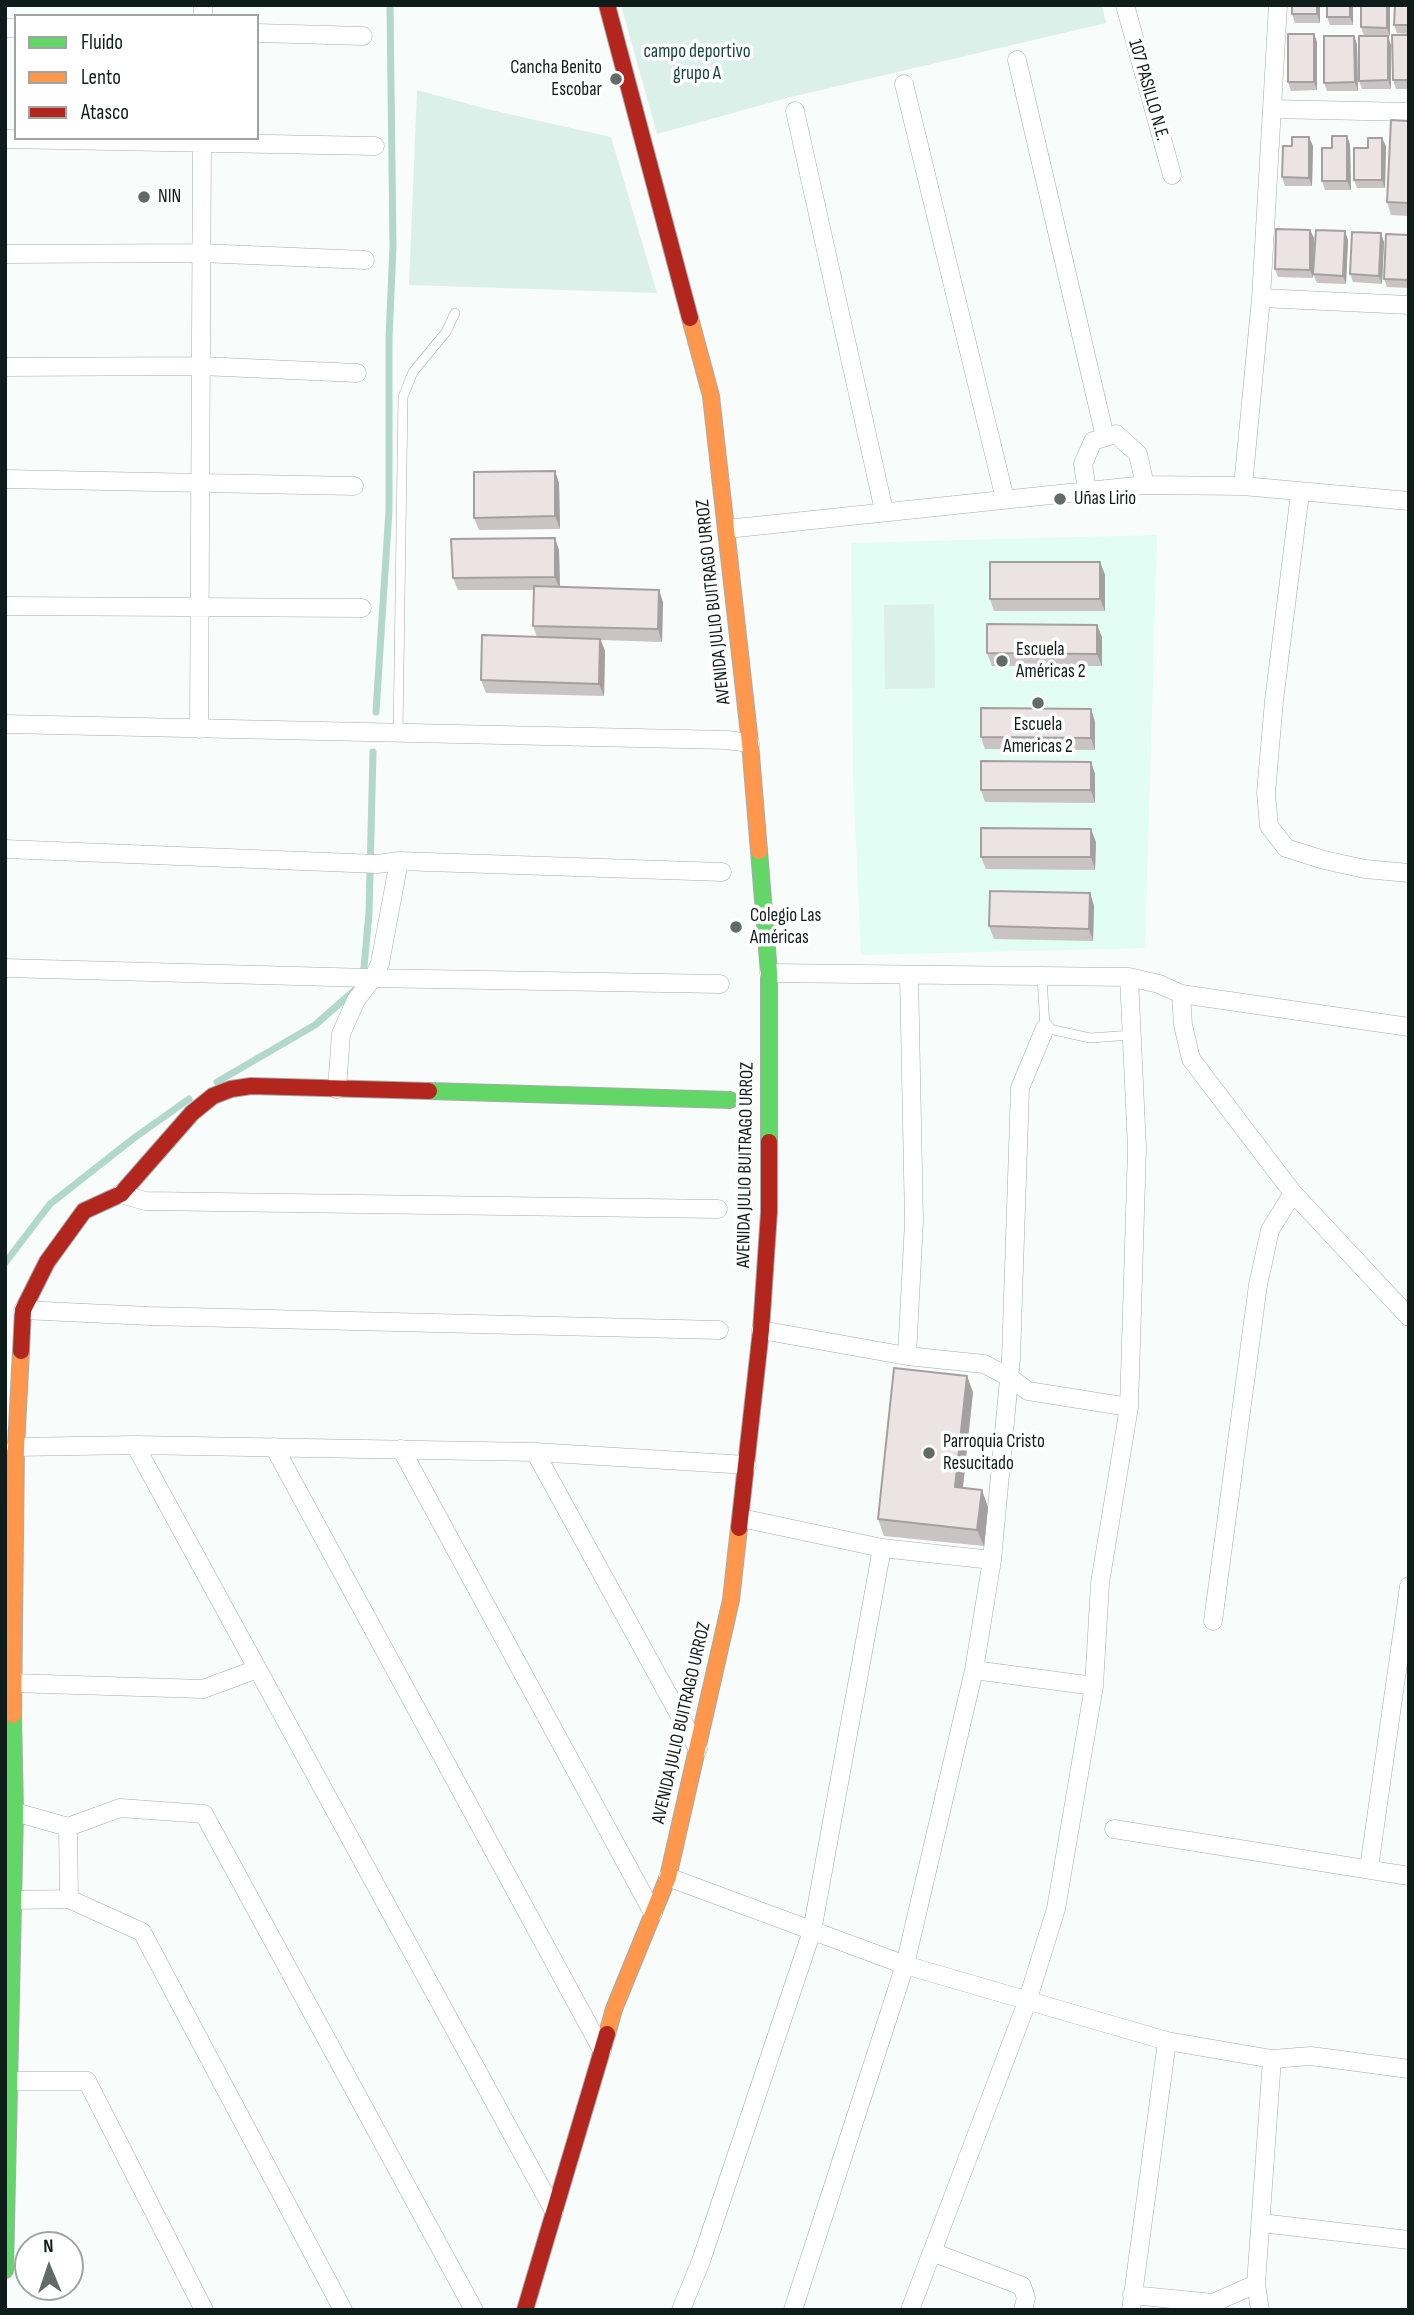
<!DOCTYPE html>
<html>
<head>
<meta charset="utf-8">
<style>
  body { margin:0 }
  #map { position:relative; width:1414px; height:2315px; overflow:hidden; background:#f8fcfa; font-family:"Sofia Sans Condensed",sans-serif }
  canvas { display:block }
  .frame { position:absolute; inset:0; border:7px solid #0f1d1a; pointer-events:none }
  .legend { position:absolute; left:14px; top:14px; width:245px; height:126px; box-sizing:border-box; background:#fff; border:2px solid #9fa5a3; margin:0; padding:9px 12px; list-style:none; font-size:21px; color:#0f1d1a }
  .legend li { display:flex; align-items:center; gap:14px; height:35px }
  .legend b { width:35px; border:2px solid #9fa5a3 }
  .north { position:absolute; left:14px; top:2231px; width:70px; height:70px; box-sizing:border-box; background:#fff; border:2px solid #9fa5a3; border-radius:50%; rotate:358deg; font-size:19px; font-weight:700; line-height:28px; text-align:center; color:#0f1d1a }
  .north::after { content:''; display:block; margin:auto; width:24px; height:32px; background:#616b68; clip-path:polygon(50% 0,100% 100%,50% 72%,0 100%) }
</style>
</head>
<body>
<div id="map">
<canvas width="1414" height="2315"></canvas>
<div class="frame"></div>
<ul class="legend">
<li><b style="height:9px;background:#63d668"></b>Fluido</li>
<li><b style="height:9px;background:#ff974d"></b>Lento</li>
<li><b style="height:9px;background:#b3261e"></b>Atasco</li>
</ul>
<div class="north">N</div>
</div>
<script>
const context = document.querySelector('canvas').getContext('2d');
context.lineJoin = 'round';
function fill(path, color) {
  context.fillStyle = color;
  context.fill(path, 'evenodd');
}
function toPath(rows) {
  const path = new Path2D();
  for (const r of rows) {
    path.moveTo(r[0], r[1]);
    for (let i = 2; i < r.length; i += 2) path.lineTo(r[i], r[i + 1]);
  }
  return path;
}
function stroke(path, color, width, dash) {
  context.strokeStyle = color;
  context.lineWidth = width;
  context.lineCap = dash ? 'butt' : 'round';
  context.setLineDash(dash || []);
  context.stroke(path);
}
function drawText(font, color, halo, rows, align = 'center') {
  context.font = font + ' "Sofia Sans Condensed",sans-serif';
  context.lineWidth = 7;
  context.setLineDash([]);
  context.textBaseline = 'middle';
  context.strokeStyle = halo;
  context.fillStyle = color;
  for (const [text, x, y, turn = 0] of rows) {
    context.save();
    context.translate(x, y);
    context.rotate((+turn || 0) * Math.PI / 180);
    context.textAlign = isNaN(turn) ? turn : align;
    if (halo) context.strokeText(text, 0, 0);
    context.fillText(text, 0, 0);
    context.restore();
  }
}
fill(toPath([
  [1157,535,1145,948,861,955,853,778,851,543]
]), '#e1fdf4');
fill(toPath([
  [621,5,1102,5,1106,23,787,98,657,134],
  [417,90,491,110,611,137,657,293,409,285],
  [934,604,935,688,885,689,884,605]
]), '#dcf0ea');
stroke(toPath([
  [376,712,389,510,389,338,393,247,390,5],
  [363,978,369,913,373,752],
  [217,1082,315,1025,355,990],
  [5,1263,50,1204,134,1138,189,1099]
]), '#b2d8cc', 7);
const lane = toPath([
  [398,734,403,397,413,372,446,332,455,313],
  [1042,976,1045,1028,1090,1038,1132,1035]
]);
const street = toPath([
  [1125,5,1172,175],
  [203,16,203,5],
  [5,28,16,28],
  [257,33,363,36],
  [1017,60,1105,437],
  [904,84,1005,499],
  [1272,109,1409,112],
  [795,111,884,511],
  [5,139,375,146],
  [5,254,201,253,365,260],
  [1261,298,1409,305],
  [5,367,201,366,357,373],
  [5,479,354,486],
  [1243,486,1261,298,1278,5],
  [1087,491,1083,464,1093,441,1116,434,1138,454,1145,485],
  [1300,493,1274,701,1266,793,1269,826,1286,848,1324,860,1365,869,1409,873],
  [727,529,1145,485,1243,486,1409,501],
  [5,606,362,608],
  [5,724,727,740,750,743],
  [199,729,202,138],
  [5,849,377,864,399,861,722,872],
  [5,968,369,978,720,984],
  [769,973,1129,977,1159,984,1181,994,1409,1027],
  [1181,994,1183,1025,1191,1059,1293,1193,1409,1317],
  [337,1089,341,1034,356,1000,374,977,380,963,399,861],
  [121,1194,145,1201,718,1209],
  [23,1310,149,1316,719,1330],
  [761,1330,907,1356,984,1364,1009,1377,1028,1391,1129,1407],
  [907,1356,914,1221,909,975],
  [135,1445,554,2211],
  [16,1447,135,1445,535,1452,747,1465],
  [274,1447,602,2050],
  [401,1449,653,1913],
  [535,1452,698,1749],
  [741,1518,882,1548,992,1560],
  [1213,1621,1258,1285,1270,1230,1293,1193],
  [974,1670,1094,1686],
  [12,1683,203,1689,257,1669],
  [15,1812,68,1827,69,1899],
  [68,1827,120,1808,204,1814,474,2310],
  [1114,1829,1409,1876],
  [1369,1868,1409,1586],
  [668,1877,905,1965,1167,2041,1272,2059,1256,2284,1260,2310],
  [14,1900,69,1899,142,1932,343,2310],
  [1272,2059,1311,2056,1409,2069],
  [9,2081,87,2081,204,2310],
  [1261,2223,1409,2240],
  [932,2252,1022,2286,1026,2298,1023,2310],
  [1132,2295,1213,2303,1256,2284],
  [681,2310,701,2261,812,1931,882,1548],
  [793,2310,905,1965,974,1670,992,1560,1011,1358,1020,1088,1045,1028],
  [910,2310,1027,2002,1056,1909,1094,1686,1100,1583,1129,1407,1137,1148,1129,977],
  [1131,2310,1167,2041]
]);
const fast = toPath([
  [759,851,769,973,769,1142],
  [429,1091,730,1100],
  [5,2270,15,1812,13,1715]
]);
const slow = toPath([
  [690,318,711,396,750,743,759,851],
  [13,1715,16,1447,21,1351],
  [607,2034,614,2009,668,1877,731,1600,739,1528]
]);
const jam = toPath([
  [607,5,690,318],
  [21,1351,23,1310,47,1262,84,1211,121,1194,192,1113,213,1096,231,1089,251,1086,429,1091],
  [739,1528,761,1330,769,1212,769,1142],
  [525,2310,607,2034]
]);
stroke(lane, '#a4adaa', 10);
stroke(street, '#a4adaa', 19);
stroke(fast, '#a4adaa', 18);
stroke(slow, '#a4adaa', 18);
stroke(jam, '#a4adaa', 18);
stroke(lane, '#fefffe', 9);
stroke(street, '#fefffe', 18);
stroke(fast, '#63d668', 16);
stroke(slow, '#ff974d', 16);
stroke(jam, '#b3261e', 16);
fill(toPath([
  [1320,5,1320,23,1295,23,1292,14],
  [1327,5,1353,5,1353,25,1330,25,1327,17],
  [1390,5,1390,36,1364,36,1361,27],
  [1409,5,1409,34,1397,33,1394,25],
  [1314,34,1317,42,1317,90,1291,91,1288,82],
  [1409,35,1409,89,1396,89,1393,80],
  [1357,44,1358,91,1327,91,1324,83],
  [1391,45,1391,89,1362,89,1359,81],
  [1409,121,1409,216,1391,215,1387,202],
  [1347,136,1350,145,1351,190,1325,190,1322,181,1332,148],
  [1313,146,1312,186,1285,186,1282,177],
  [1386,146,1385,188,1357,188,1354,180,1368,148],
  [1310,230,1314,238,1313,278,1278,277,1275,269],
  [1409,235,1409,288,1387,287,1384,279],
  [1348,240,1346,284,1317,283,1313,274],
  [1384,242,1382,284,1353,282,1350,274],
  [555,471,559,483,560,529,479,530,474,518],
  [559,550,560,587,663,602,662,642,601,640,605,651,604,696,486,693,481,680,537,637,533,626,534,590,458,590,453,578],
  [1100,562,1105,575,1105,611,994,611,990,599],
  [1097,625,1102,637,1102,666,992,666,987,653],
  [1091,709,1095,722,1095,750,985,749,981,737],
  [1091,762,1095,774,1095,803,985,802,981,790],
  [1096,842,1095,870,986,869,981,857],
  [1090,893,1094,906,1093,941,994,939,989,926],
  [973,1392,963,1488,988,1507,984,1546,884,1536,878,1519]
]), '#cac3c4');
fill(toPath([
  [1317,5,1320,5,1320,23,1317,14],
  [1350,5,1353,5,1353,25,1350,17],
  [1387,5,1390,5,1390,36,1387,28],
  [1314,34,1317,42,1317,90,1314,82],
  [1354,36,1357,44,1358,91,1355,82],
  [1388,36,1391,45,1391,89,1388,80],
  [1347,136,1350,145,1351,190,1347,181],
  [1309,137,1313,146,1312,186,1309,178],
  [1382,138,1386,146,1385,188,1382,180],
  [1310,230,1314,238,1313,278,1310,270],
  [1345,231,1348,240,1346,284,1343,276],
  [1381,233,1384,242,1382,284,1379,276],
  [555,471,559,483,560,529,555,516],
  [555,538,559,550,560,590,555,577],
  [1100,562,1105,575,1105,611,1100,599],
  [659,590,663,602,662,642,658,629],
  [1097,625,1102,637,1102,666,1097,654],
  [600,639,605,651,604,696,599,684],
  [1091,709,1095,722,1095,750,1091,738],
  [1091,762,1095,774,1095,803,1091,790],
  [1091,829,1096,842,1095,870,1091,857],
  [1090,893,1094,906,1093,941,1089,929],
  [967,1376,973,1392,961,1504,955,1487],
  [982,1490,988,1507,984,1546,977,1530]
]), '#a49fa0');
const building = toPath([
  [1292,5,1317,5,1317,14,1292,14,1292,5],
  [1327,5,1350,5,1350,17,1327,17,1327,5],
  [1361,5,1387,5,1387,28,1361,27,1361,5],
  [1395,5,1409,5,1409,25,1394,25,1395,5],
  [1288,34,1314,34,1314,82,1288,82,1288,34],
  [1392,35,1409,35,1409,80,1393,80,1392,35],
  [1324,36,1354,36,1355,82,1324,83,1324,36],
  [1359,36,1388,36,1388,80,1359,81,1359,36],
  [1391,120,1409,121,1409,203,1387,202,1391,120],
  [1332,136,1347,136,1347,181,1322,181,1322,148,1332,148,1332,136],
  [1292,137,1309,137,1309,178,1282,177,1283,146,1292,146,1292,137],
  [1368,138,1382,138,1382,180,1354,180,1354,148,1368,148,1368,138],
  [1276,229,1310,230,1310,270,1275,269,1276,229],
  [1316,230,1345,231,1343,276,1313,274,1316,230],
  [1352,232,1381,233,1379,276,1350,274,1352,232],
  [1386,234,1409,235,1409,280,1384,279,1386,234],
  [555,471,555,516,474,518,474,472,555,471],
  [555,538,555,577,453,578,451,539,555,538],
  [990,562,1100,562,1100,599,990,599,990,562],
  [534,586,659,590,658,629,533,626,534,586],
  [987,624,1097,625,1097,654,987,653,987,624],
  [482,635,600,639,599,684,481,680,482,635],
  [981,708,1091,709,1091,738,981,737,981,708],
  [981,761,1091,762,1091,790,981,790,981,761],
  [981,828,1091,829,1091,857,981,857,981,828],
  [990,891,1090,893,1089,929,989,926,990,891],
  [894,1368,967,1376,955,1487,982,1490,977,1530,878,1519,894,1368]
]);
fill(building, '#ebe3e4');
stroke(building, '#a49fa0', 2);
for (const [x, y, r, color] of [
  [616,79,7,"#616b68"],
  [144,197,7,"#616b68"],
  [1060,499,7,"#616b68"],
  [1002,661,7,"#616b68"],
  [1038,703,7,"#616b68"],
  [736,927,7,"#616b68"],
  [929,1453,7,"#616b68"]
]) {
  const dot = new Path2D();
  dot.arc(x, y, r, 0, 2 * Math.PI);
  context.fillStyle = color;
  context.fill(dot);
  stroke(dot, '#fff', 2.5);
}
drawText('19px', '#19463c', '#fff', [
  ["campo deportivo",697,52],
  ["grupo A",697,74]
]);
drawText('19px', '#0f1d1a', '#fff', [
  ["Cancha Benito",602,68,"right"],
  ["Escobar",602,90,"right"],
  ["NIN",158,197],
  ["Uñas Lirio",1074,499],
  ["Escuela",1016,650],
  ["Américas 2",1016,672],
  ["Escuela",1038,725,"center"],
  ["Americas 2",1038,747,"center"],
  ["Colegio Las",750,916],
  ["Américas",750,938],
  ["Parroquia Cristo",943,1442],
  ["Resucitado",943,1464]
], 'left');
drawText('19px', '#0f1d1a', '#fff', [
  ["107 PASILLO N.E.",1148,90,74],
  ["AVENIDA JULIO BUITRAGO URROZ",714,602,-96],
  ["AVENIDA JULIO BUITRAGO URROZ",746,1165,-89],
  ["AVENIDA JULIO BUITRAGO URROZ",682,1723,-77]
]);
</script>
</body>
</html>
